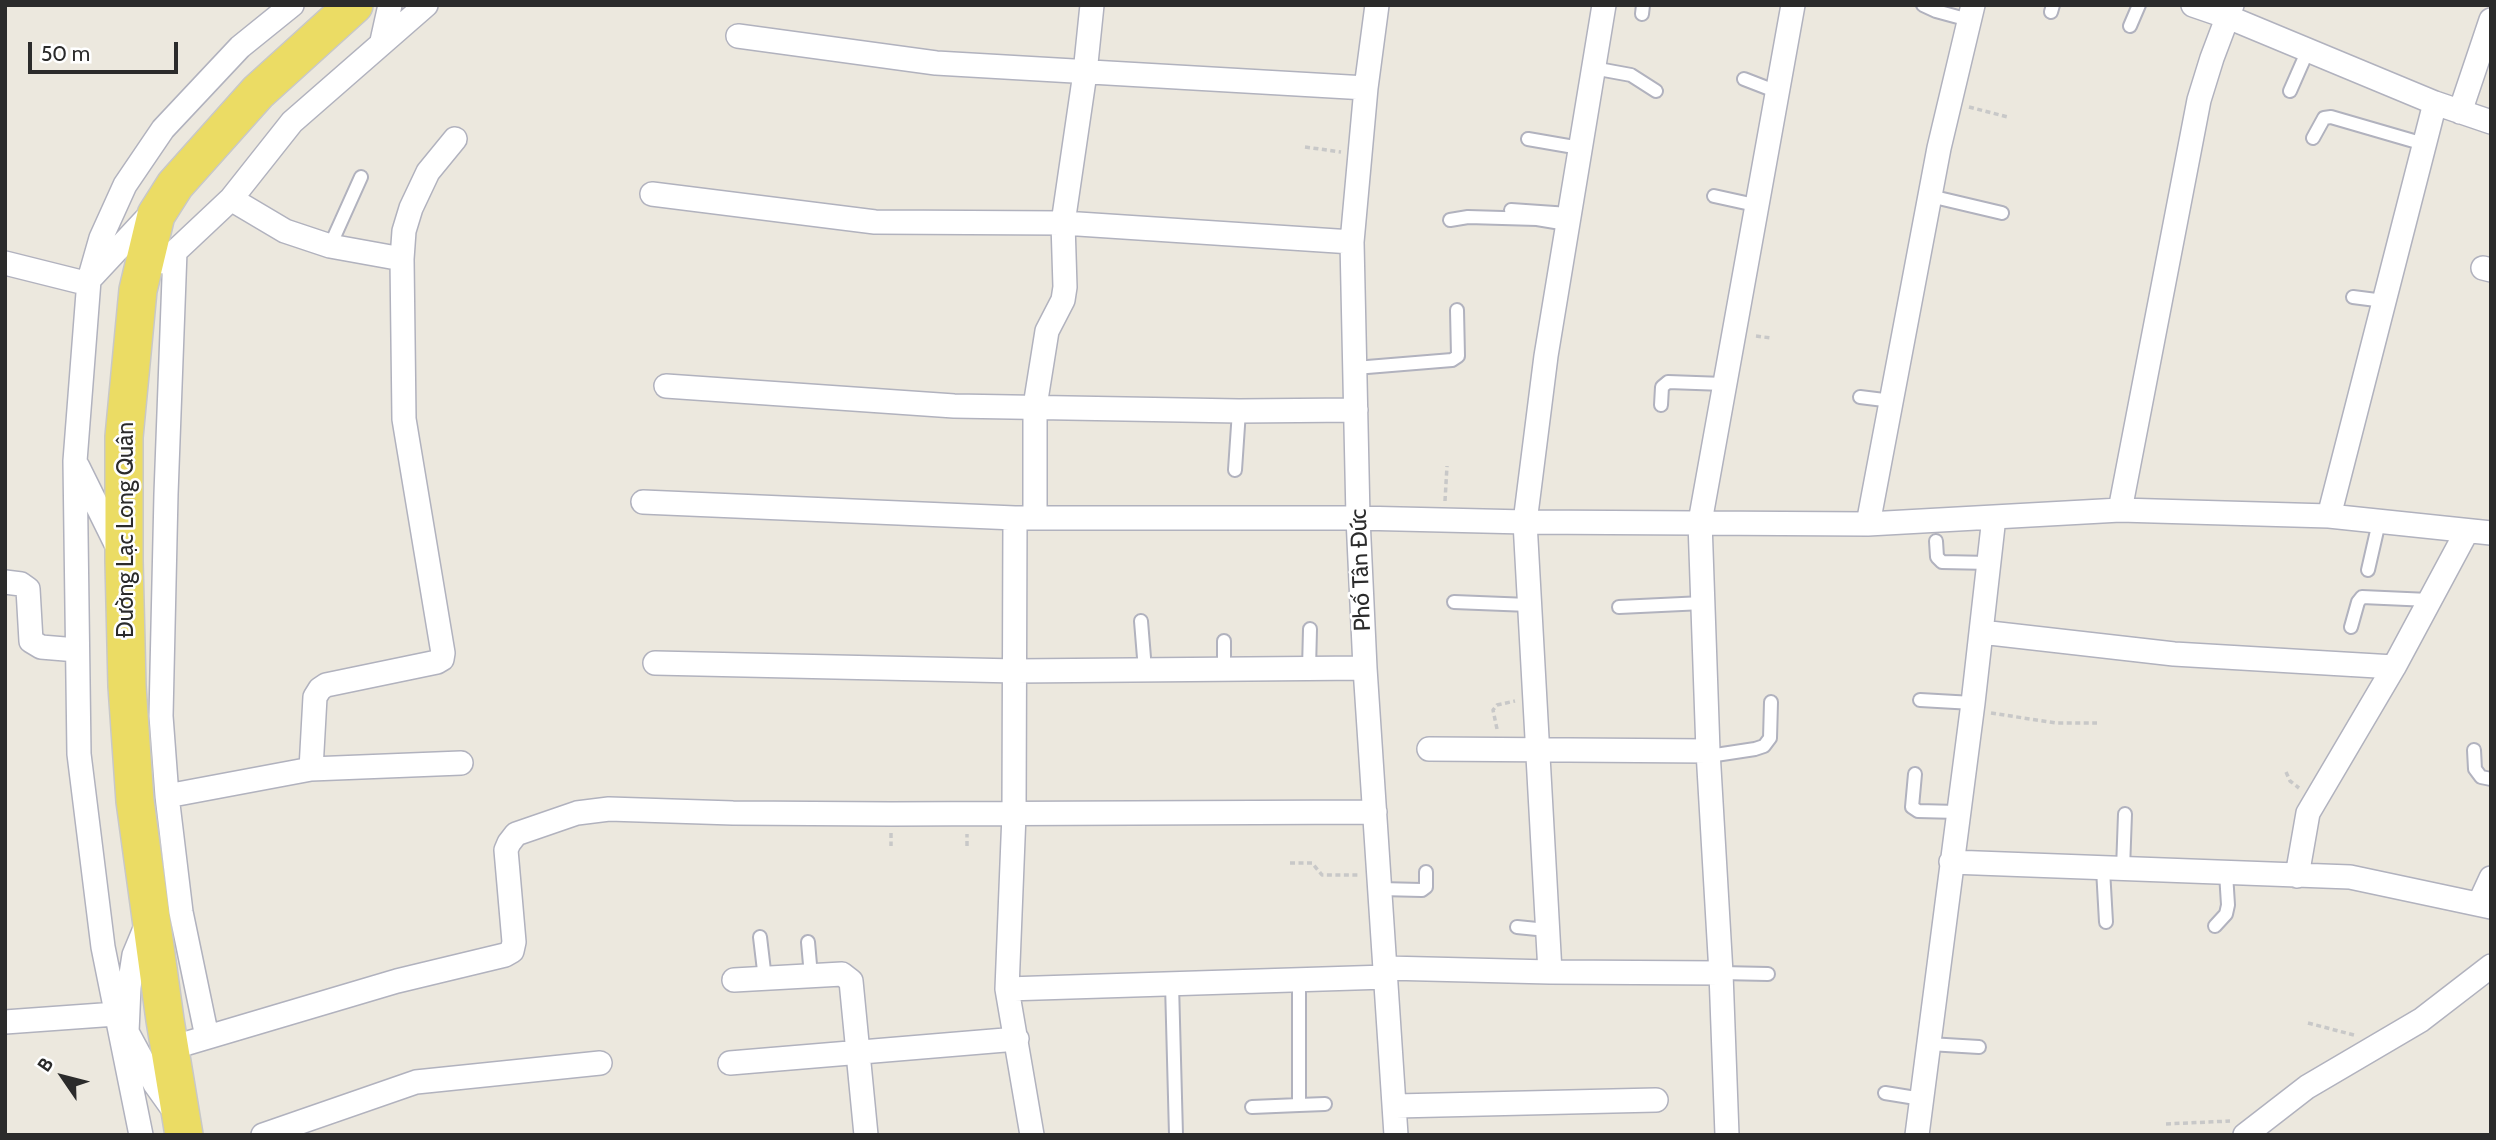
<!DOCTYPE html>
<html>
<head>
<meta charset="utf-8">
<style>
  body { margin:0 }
  #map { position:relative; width:2496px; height:1140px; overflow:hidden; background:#ece8de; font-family:Cabin,sans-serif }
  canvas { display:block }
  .frame { position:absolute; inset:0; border:7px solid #2b2b2b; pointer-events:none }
  .north { position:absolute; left:28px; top:1042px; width:70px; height:70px; -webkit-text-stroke:5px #fff; paint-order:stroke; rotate:305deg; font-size:19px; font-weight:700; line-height:28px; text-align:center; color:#2b2b2b }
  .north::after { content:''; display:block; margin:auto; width:24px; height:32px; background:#2b2b2b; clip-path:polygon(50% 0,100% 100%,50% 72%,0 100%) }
  .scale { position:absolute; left:28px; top:42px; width:150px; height:32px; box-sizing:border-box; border:4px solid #2b2b2b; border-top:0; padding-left:9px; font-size:21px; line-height:24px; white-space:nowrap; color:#2b2b2b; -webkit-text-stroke:5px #fff; paint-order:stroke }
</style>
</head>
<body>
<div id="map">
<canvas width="2496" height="1140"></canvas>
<div class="frame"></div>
<div class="north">B</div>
<div class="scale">50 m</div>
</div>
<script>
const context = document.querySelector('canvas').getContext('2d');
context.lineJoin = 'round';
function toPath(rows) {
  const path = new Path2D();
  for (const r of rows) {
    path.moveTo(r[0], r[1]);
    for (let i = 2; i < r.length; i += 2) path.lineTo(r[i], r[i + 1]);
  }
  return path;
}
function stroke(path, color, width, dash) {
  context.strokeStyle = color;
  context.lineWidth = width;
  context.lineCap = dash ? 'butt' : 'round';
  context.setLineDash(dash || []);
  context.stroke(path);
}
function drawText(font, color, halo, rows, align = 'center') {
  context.font = font + ' Cabin,sans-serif';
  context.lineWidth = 5;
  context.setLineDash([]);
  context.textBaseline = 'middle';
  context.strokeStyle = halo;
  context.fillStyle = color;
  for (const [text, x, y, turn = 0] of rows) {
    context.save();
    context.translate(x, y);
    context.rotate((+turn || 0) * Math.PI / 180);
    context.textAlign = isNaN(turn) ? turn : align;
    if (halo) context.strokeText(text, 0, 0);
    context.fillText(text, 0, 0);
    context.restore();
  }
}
const lane = toPath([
  [1923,5,1936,11,1969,20],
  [2051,12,2053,5],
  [1642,14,1643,5],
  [2130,26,2139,5],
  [1593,68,1631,75,1656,91],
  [1744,79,1775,91],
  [2290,91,2308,50],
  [2313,138,2324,118,2331,117,2424,144],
  [1528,139,1580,148],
  [1714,196,1755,205],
  [1930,196,2002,213],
  [1511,210,1569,214],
  [1450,220,1468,217,1537,219,1567,224],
  [330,246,361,177],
  [2353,297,2384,301],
  [1355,368,1452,360,1458,356,1457,310],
  [1860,397,1892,401],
  [1661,405,1662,387,1668,382,1724,384],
  [1235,470,1239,411],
  [1936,541,1937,557,1942,562,1990,563],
  [2368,570,2379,522],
  [1454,602,1529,605],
  [1619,607,1703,603],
  [1141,621,1145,670],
  [2351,627,2358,602,2362,597,2429,600],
  [1224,669,1224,641],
  [1309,669,1310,629],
  [1920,700,1973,703],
  [2474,750,2475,769,2481,777,2491,779],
  [1709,756,1755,749,1764,746,1770,738,1771,702],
  [1915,774,1912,807,1918,811,1958,812],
  [2103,869,2106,922],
  [2123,869,2125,814],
  [1380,889,1422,890,1426,887,1426,872],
  [2215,926,2226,914,2228,905,2226,873],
  [1517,927,1547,930],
  [760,937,765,979],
  [808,942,811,976],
  [1721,973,1768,974],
  [1172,984,1176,1135],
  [1929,1044,1979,1047],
  [1885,1093,1922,1099],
  [1299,1105,1325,1104],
  [1252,1107,1299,1105,1299,980]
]);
const street = toPath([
  [1377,5,1366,88,1352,242,1358,518,1365,668,1396,1135],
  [2193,5,2228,17,2435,103,2491,122],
  [738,36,936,63,1366,88],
  [382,41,390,5],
  [2460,112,2491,20],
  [652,194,875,222,1063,223,1352,242],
  [231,199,285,231,330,246,402,259],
  [175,251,166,494,161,716,167,796,181,912,207,1037],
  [164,262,231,199,292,122,426,5],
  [5,263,81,282,89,280,145,220,156,215],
  [2483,268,2491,270],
  [666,386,954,406,1239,411,1356,410],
  [78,467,120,552],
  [643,502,1015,518,1358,518,1525,522,1868,524,2120,510,2329,516,2491,533],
  [2120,510,2199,100,2212,58,2232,5],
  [2329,516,2435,103],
  [1015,518,1014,814,1007,989,1032,1135],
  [1035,518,1035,406,1047,331,1063,300,1065,287,1063,223,1085,73,1092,5],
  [1868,524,1939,148,1973,5],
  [5,582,21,584,28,589,31,641,41,647,77,650],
  [1981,632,2174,654,2394,667],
  [655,663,1016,671,1365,668],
  [1429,749,1708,751],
  [311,769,315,697,320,689,326,685,437,662,442,659,443,653,404,419,402,259,404,231,411,208,428,172,455,139],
  [167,796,311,769,461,763],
  [1951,862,2350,877,2491,907],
  [2297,876,2308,813,2394,667,2467,531],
  [2479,904,2491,878],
  [149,919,134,955,129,987,127,1032,155,1084,175,1112],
  [1386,968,1550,972,1721,973],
  [1550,972,1525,522,1546,356,1604,5],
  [734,980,842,974,851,981,866,1135],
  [1007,989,1386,977],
  [5,1022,116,1014],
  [171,1048,397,981,505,955,512,951,514,942,506,850,509,843,516,834,577,813,609,809,733,813,891,814,1375,812],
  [730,1063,1017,1039],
  [1396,1106,1656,1100],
  [141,1135,103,947,79,754,75,461,89,280,101,238,125,185,163,129,240,47,292,5],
  [263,1135,416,1082,600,1063],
  [1727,1135,1721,973,1708,751,1700,522,1793,5],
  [1917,1135,1973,703,1994,517],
  [2245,1135,2307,1087,2421,1020,2491,966]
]);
const primary = toPath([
  [184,1135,165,1020,135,801,127,686,124,561,124,437,138,290,156,215,175,185,258,92,354,5]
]);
stroke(lane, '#b1b2be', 16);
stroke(street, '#b1b2be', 26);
stroke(primary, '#c8c8c8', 40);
stroke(toPath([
  [1969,107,2008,117],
  [1305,147,1341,152],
  [1756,336,1771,338],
  [1445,501,1447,466],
  [1991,713,2056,723,2097,723],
  [1497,729,1493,710,1497,705,1515,701],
  [2286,772,2290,781,2299,788],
  [891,833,891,846],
  [967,846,967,834],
  [1290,863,1312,863,1322,875,1360,875],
  [2308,1023,2354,1035],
  [2166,1124,2230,1121]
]), '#c8c8c8', 3.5, [5, 3.5]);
stroke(lane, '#fff', 12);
stroke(street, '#fff', 23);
stroke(primary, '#ebdc64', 37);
drawText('23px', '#2b2b2b', '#fff', [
  ["Đường Lạc Long Quân",126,530,-90],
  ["Phố Tân Đức",1361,570,-92]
]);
</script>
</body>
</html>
